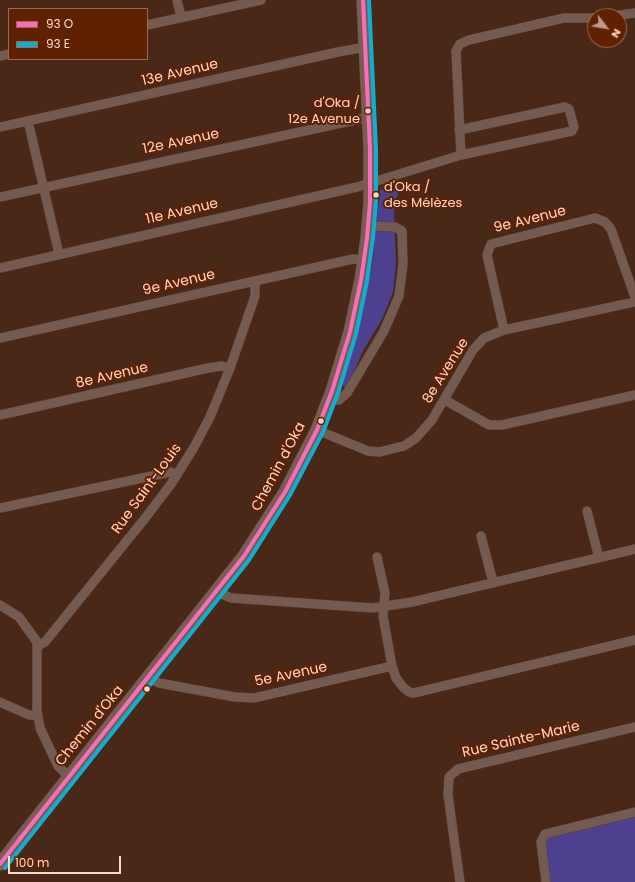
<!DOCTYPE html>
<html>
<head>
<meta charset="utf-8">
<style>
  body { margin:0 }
  #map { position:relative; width:635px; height:882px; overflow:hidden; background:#492817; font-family:Poppins,sans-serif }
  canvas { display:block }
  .legend { position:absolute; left:8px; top:8px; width:140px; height:52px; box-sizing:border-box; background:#5f2101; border:1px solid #9e6950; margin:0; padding:5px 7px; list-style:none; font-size:12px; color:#fdd6c6 }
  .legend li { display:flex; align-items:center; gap:8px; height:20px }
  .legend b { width:20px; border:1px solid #9e6950 }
  .north { position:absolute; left:587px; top:8px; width:40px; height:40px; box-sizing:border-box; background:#5f2101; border:1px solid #9e6950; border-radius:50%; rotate:121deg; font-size:11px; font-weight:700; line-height:16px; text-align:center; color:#fdd6c6 }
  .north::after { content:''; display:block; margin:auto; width:14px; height:18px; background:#be9989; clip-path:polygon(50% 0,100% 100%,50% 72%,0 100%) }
  .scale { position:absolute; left:8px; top:856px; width:113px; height:18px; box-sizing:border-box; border:2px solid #fdd6c6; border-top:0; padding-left:5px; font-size:12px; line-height:14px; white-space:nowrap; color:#fdd6c6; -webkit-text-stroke:3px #5f2101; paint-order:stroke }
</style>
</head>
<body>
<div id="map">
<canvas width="635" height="882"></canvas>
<ul class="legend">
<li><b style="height:5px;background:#fb6dba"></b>93 O</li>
<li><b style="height:5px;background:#0dafd3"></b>93 E</li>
</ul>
<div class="north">N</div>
<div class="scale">100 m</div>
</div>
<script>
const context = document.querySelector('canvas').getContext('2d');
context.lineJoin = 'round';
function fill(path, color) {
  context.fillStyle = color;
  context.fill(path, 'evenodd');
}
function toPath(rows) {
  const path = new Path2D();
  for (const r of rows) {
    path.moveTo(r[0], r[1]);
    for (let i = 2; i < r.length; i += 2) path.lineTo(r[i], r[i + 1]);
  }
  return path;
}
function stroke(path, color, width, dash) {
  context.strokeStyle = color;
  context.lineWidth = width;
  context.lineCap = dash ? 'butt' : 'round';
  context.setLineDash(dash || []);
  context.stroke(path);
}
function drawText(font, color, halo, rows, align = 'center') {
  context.font = font + ' Poppins,sans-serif';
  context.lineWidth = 4;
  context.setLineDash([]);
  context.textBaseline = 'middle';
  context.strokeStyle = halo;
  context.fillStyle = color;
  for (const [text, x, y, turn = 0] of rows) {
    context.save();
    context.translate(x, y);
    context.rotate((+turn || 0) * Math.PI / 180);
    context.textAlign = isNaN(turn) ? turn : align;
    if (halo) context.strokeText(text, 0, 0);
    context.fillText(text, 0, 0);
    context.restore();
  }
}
fill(toPath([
  [400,184,394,211,396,265,393,292,382,319,363,351,346,389,342,384,357,337,372,265,380,190],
  [635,812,635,882,546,882,545,834]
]), '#4d418f');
const street = toPath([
  [177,0,181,17],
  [614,16,635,13],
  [147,25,261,0],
  [0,56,9,54],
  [28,121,59,254],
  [0,127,338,52,366,47],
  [459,130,565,107,569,109,574,127,572,131,461,155],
  [0,197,369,117],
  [0,268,357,187,461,155,456,51,460,44,469,40,564,18,595,18],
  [504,330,487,255,491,244,595,218,605,222,611,229,635,297],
  [0,338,353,259,364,260],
  [329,399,339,400,347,393,384,331,399,296,403,264,402,231,395,227,368,226],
  [445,400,489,425,502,425,635,395],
  [0,415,208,368,222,366,230,368],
  [317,430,368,451,379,452,404,446,416,438,432,420,473,350,484,338,504,330,635,302],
  [0,508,166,473,171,472,177,475],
  [587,511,599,558],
  [481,536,493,582],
  [377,557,385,593,383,616,392,666,396,678,403,687,409,692,414,693,635,640],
  [217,592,231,598,373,608,412,602,635,549],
  [0,605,19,617,37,642,37,711,40,728,58,766,69,777],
  [38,646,45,642,146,517,171,484,193,449,210,417,230,368,255,296,255,281],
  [149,678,159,683,235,697,254,698,392,666],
  [0,702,29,715,38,716],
  [460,882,448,795,449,777,458,769,635,727],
  [546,882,541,842,545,834,635,812]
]);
const secondary = toPath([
  [0,864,244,556,285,492,317,430,332,391,350,332,361,280,367,238,370,202,370,149,363,0]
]);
stroke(street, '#594136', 10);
stroke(secondary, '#594136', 14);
stroke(street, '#745a4f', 9);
stroke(secondary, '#785e52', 13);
stroke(toPath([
  [0,864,244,556,285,492,317,430,332,391,350,332,361,280,367,238,370,202,370,149,363,0]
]), '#fb6dba', 4);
stroke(toPath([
  [5,868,249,560,290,495,323,432,338,393,356,334,367,281,373,238,376,202,376,149,369,0]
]), '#0dafd3', 4);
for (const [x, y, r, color] of [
  [368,111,3.5,"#fdd6c6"],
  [376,195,3.5,"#fdd6c6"],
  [321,421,3.5,"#fdd6c6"],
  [147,689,3.5,"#fdd6c6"]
]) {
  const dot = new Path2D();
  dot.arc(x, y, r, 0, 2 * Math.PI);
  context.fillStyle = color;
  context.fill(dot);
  stroke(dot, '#5f2101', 1.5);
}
drawText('13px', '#fdd6c6', '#5f2101', [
  ["d'Oka /",360,104],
  ["12e Avenue",360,120],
  ["d'Oka /",384,188,"left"],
  ["des Mélèzes",384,204,"left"]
], 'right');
drawText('14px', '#fdd6c6', '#5f2101', [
  ["13e Avenue",180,73,-13],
  ["12e Avenue",181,142,-12],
  ["11e Avenue",182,212,-13],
  ["9e Avenue",530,220,-14],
  ["9e Avenue",179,283,-13],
  ["8e Avenue",446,371,-58],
  ["8e Avenue",112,376,-13],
  ["Chemin d'Oka",279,467,-62],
  ["Rue Saint-Louis",147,489,-54],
  ["5e Avenue",291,675,-12],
  ["Chemin d'Oka",90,726,-51],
  ["Rue Sainte-Marie",521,740,-13]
]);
</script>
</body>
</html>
